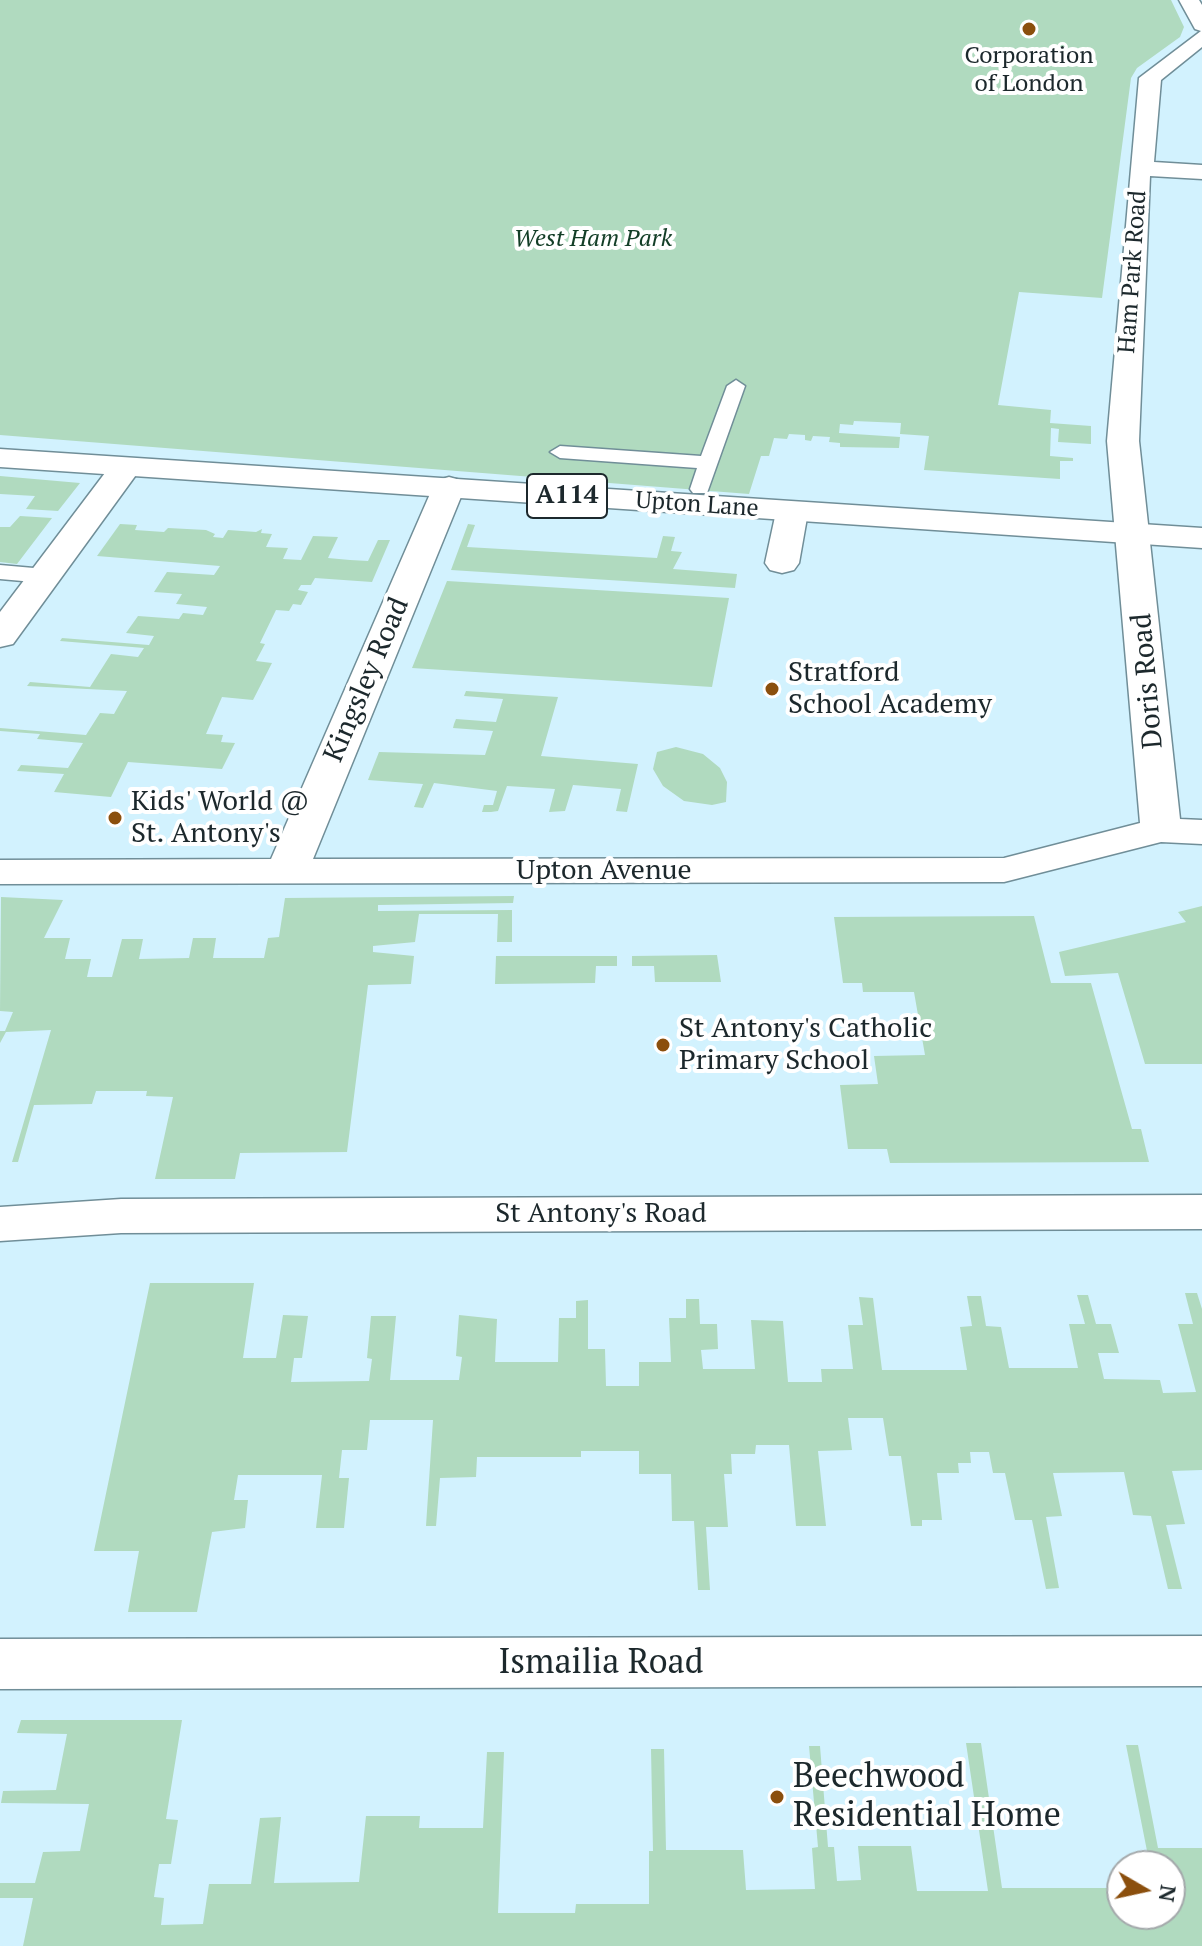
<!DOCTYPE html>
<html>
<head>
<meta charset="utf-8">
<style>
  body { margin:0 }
  #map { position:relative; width:1202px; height:1946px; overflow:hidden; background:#d2f2fe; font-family:"PT Serif",serif }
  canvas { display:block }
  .north { position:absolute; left:1106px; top:1850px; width:80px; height:80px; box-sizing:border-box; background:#fff; border:2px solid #a4a9ab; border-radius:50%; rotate:99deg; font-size:22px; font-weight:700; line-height:32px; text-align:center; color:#1c282c }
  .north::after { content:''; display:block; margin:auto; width:28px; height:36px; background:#8b4f0d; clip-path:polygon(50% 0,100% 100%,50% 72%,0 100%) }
</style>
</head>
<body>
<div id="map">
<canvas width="1202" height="1946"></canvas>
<div class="north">N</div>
</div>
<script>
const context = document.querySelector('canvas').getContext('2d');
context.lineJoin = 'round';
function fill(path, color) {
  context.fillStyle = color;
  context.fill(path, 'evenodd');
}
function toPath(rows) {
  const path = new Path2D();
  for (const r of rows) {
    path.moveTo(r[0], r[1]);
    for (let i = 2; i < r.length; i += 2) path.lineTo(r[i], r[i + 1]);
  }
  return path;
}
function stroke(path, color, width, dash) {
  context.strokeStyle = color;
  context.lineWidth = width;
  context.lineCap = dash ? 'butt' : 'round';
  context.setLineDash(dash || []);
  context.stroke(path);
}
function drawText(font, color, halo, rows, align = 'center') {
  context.font = font + ' "PT Serif",serif';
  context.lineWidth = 8;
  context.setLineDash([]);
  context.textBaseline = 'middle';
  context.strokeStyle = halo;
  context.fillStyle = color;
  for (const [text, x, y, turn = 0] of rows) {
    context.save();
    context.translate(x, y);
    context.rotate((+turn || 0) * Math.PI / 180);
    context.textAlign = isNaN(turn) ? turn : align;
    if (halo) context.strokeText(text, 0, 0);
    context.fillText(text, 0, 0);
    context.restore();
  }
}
fill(toPath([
  [0,0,1171,0,1184,27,1180,37,1137,68,1131,78,1102,298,1019,292,998,405,1051,410,1050,423,1091,426,1091,444,1058,442,1059,429,1051,428,1050,456,1073,458,1073,461,1060,461,1060,479,924,470,929,436,900,434,901,423,854,421,853,425,840,424,839,433,900,437,899,448,840,447,840,443,829,442,830,437,813,436,811,441,805,440,805,435,789,434,787,439,774,438,769,456,761,456,749,494,0,435],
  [0,476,80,483,58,511,26,509,35,496,0,494],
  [20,516,52,518,17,564,0,562,0,527,10,527],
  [120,524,137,525,135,530,164,532,168,528,206,530,215,534,213,537,223,538,228,530,256,532,262,529,261,533,272,534,266,547,288,548,283,559,301,560,313,536,338,537,328,558,350,560,368,561,378,540,390,540,372,582,315,578,311,585,301,585,298,590,308,592,301,605,293,604,289,611,276,610,260,643,265,644,256,661,272,663,253,700,222,697,206,734,223,735,221,742,235,743,222,769,128,762,111,797,54,792,64,774,17,771,21,765,68,768,83,743,37,739,40,734,0,731,0,728,86,735,100,713,114,714,127,691,27,686,30,682,90,687,111,654,138,657,144,648,60,641,62,638,149,645,154,636,126,633,138,616,179,619,183,613,203,615,207,607,176,604,182,594,154,592,167,572,214,575,220,566,97,556],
  [468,524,475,525,467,547,657,558,663,536,675,537,671,551,682,552,673,569,737,574,735,588,451,570],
  [447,581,729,598,712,687,412,668],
  [466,691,558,697,541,756,638,764,627,812,616,811,621,789,573,785,565,811,549,812,555,789,507,786,498,811,491,812,482,812,484,805,493,805,497,791,434,783,423,808,414,807,423,784,368,780,379,752,485,755,493,731,453,728,454,724,456,719,496,722,503,699,464,696],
  [676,747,703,754,720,768,727,782,726,802,712,805,684,801,663,786,653,769,657,752],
  [514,896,513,903,378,905,378,911,512,910,512,942,497,942,498,914,419,914,415,942,373,946,373,952,414,956,411,984,368,985,347,1152,240,1153,235,1179,155,1179,173,1097,146,1096,147,1091,96,1091,92,1104,34,1105,18,1162,12,1162,51,1030,6,1032,0,1043,0,1031,5,1031,13,1012,0,1011,1,897,63,900,44,938,70,938,65,959,91,959,87,977,112,977,122,939,143,939,139,959,189,958,193,938,216,938,213,958,264,958,268,938,279,937,285,898],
  [1202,906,1202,1064,1145,1064,1118,973,1065,976,1059,952,1186,922,1178,912],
  [1034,916,1051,983,1091,983,1132,1129,1141,1129,1149,1162,890,1163,887,1149,848,1149,840,1085,878,1084,874,1056,925,1055,914,992,863,992,862,983,843,983,834,917],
  [717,955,721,982,655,982,654,966,632,966,632,956],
  [496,956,617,956,617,966,596,966,595,983,495,984],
  [150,1283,254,1283,243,1358,276,1358,283,1315,308,1316,302,1358,294,1358,291,1382,369,1381,372,1359,367,1358,371,1316,396,1316,390,1380,459,1380,462,1357,456,1356,459,1315,497,1319,495,1362,558,1362,559,1318,576,1318,576,1301,588,1300,588,1349,605,1349,606,1386,639,1386,639,1362,671,1362,669,1318,686,1318,686,1299,699,1299,700,1324,717,1324,718,1349,701,1350,703,1369,755,1369,751,1320,783,1321,788,1382,822,1382,821,1369,853,1369,848,1325,863,1325,859,1297,873,1298,882,1370,967,1370,960,1327,972,1326,967,1296,981,1296,986,1326,1001,1327,1009,1368,1078,1368,1069,1324,1085,1324,1077,1295,1088,1295,1096,1324,1111,1324,1119,1353,1098,1353,1104,1379,1160,1380,1163,1393,1196,1392,1178,1324,1193,1324,1185,1293,1197,1293,1202,1309,1202,1470,1172,1471,1185,1524,1166,1525,1182,1589,1168,1589,1151,1516,1133,1515,1124,1472,1053,1473,1062,1516,1046,1517,1059,1588,1046,1589,1032,1520,1015,1520,1005,1473,993,1473,989,1452,970,1452,971,1463,958,1463,959,1473,937,1473,942,1520,922,1520,922,1526,911,1526,901,1456,889,1456,883,1418,848,1418,852,1450,818,1451,826,1526,796,1526,789,1445,756,1445,755,1454,731,1454,732,1474,724,1474,728,1527,706,1527,710,1590,698,1590,694,1521,672,1521,671,1474,639,1474,639,1451,581,1451,581,1457,477,1457,476,1477,440,1478,436,1526,426,1526,433,1420,370,1420,367,1450,342,1450,339,1478,349,1478,344,1528,316,1528,322,1475,238,1475,234,1500,248,1500,245,1528,212,1532,197,1612,128,1612,139,1551,94,1551],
  [21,1720,182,1720,166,1819,178,1820,171,1864,159,1864,154,1897,164,1898,161,1925,203,1924,209,1884,251,1884,260,1818,281,1817,274,1883,359,1882,366,1816,420,1816,419,1828,483,1828,487,1752,504,1752,498,1913,575,1913,576,1904,649,1904,649,1851,653,1851,651,1749,664,1749,666,1850,743,1850,746,1890,815,1889,812,1848,818,1847,809,1746,820,1746,828,1847,834,1847,837,1881,861,1880,858,1846,911,1846,917,1891,988,1891,966,1743,981,1743,1002,1888,1122,1888,1122,1914,1170,1914,1170,1866,1150,1866,1126,1745,1138,1745,1158,1848,1202,1848,1202,1946,23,1946,33,1898,0,1898,0,1883,35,1883,43,1852,80,1851,89,1804,1,1803,3,1791,56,1790,67,1734,17,1733]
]), '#b0dabf');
const lane = toPath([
  [736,380,745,386,707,493,693,493,690,489,697,468,560,458,550,452,560,446,701,456,727,386,736,380],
  [0,565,45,569,56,576,45,583,0,579,0,565]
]);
const street = toPath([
  [1179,0,1199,0,1202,5,1202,47,1161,80,1154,162,1202,165,1202,179,1150,176,1139,441,1180,819,1202,820,1202,844,1161,842,1004,882,0,884,0,860,271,859,433,487,438,480,449,477,460,480,465,487,313,859,1004,858,1140,823,1107,441,1139,78,1201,31,1195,29,1179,0],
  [125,458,136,461,141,468,13,644,0,647,0,612,114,461,125,458],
  [792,502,804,505,808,512,799,563,794,570,782,573,770,570,765,563,776,512,780,505,792,502],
  [1202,1195,1202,1229,121,1233,0,1241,0,1207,121,1199,1202,1195],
  [1202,1636,1202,1686,0,1689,0,1639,1202,1636]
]);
const primary = toPath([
  [0,449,1202,528,1202,548,0,467,0,449]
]);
stroke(lane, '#708e98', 3);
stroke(street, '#708e98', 3);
stroke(primary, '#708e98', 3);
fill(lane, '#fff');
fill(street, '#fff');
fill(primary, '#fff');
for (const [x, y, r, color] of [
  [1029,29,8,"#8b4f0d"],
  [772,689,8,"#8b4f0d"],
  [115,818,8,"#8b4f0d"],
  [663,1045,8,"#8b4f0d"],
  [777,1797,8,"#8b4f0d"]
]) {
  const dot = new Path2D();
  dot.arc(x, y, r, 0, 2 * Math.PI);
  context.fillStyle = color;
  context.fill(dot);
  stroke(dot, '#fff', 3);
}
drawText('24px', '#1c282c', '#fff', [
  ["Corporation",1029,56],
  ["of London",1029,84]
]);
drawText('italic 24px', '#133e27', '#fff', [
  ["West Ham Park",593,239]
]);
drawText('24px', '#1c282c', '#fff', [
  ["Ham Park Road",1133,272,-86],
  ["Upton Lane",697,505,4]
]);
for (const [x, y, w] of [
  [567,496,80]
]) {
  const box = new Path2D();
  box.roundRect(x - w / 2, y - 22, w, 44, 6);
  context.fillStyle = '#fff';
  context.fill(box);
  stroke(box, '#1c282c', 2);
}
drawText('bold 26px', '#1c282c', null, [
  ["A114",567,496]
]);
drawText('28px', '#1c282c', '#fff', [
  ["Stratford",788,673],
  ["School Academy",788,705],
  ["Kids' World @",131,802],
  ["St. Antony's",131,834],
  ["St Antony's Catholic",679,1029],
  ["Primary School",679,1061]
], 'left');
drawText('28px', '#1c282c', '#fff', [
  ["Kingsley Road",367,680,-67],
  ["Doris Road",1148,681,-95],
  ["Upton Avenue",604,871],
  ["St Antony's Road",601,1214]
]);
drawText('34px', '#1c282c', '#fff', [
  ["Ismailia Road",601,1663]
]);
drawText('34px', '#1c282c', '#fff', [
  ["Beechwood",793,1777],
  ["Residential Home",793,1816]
], 'left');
</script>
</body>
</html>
